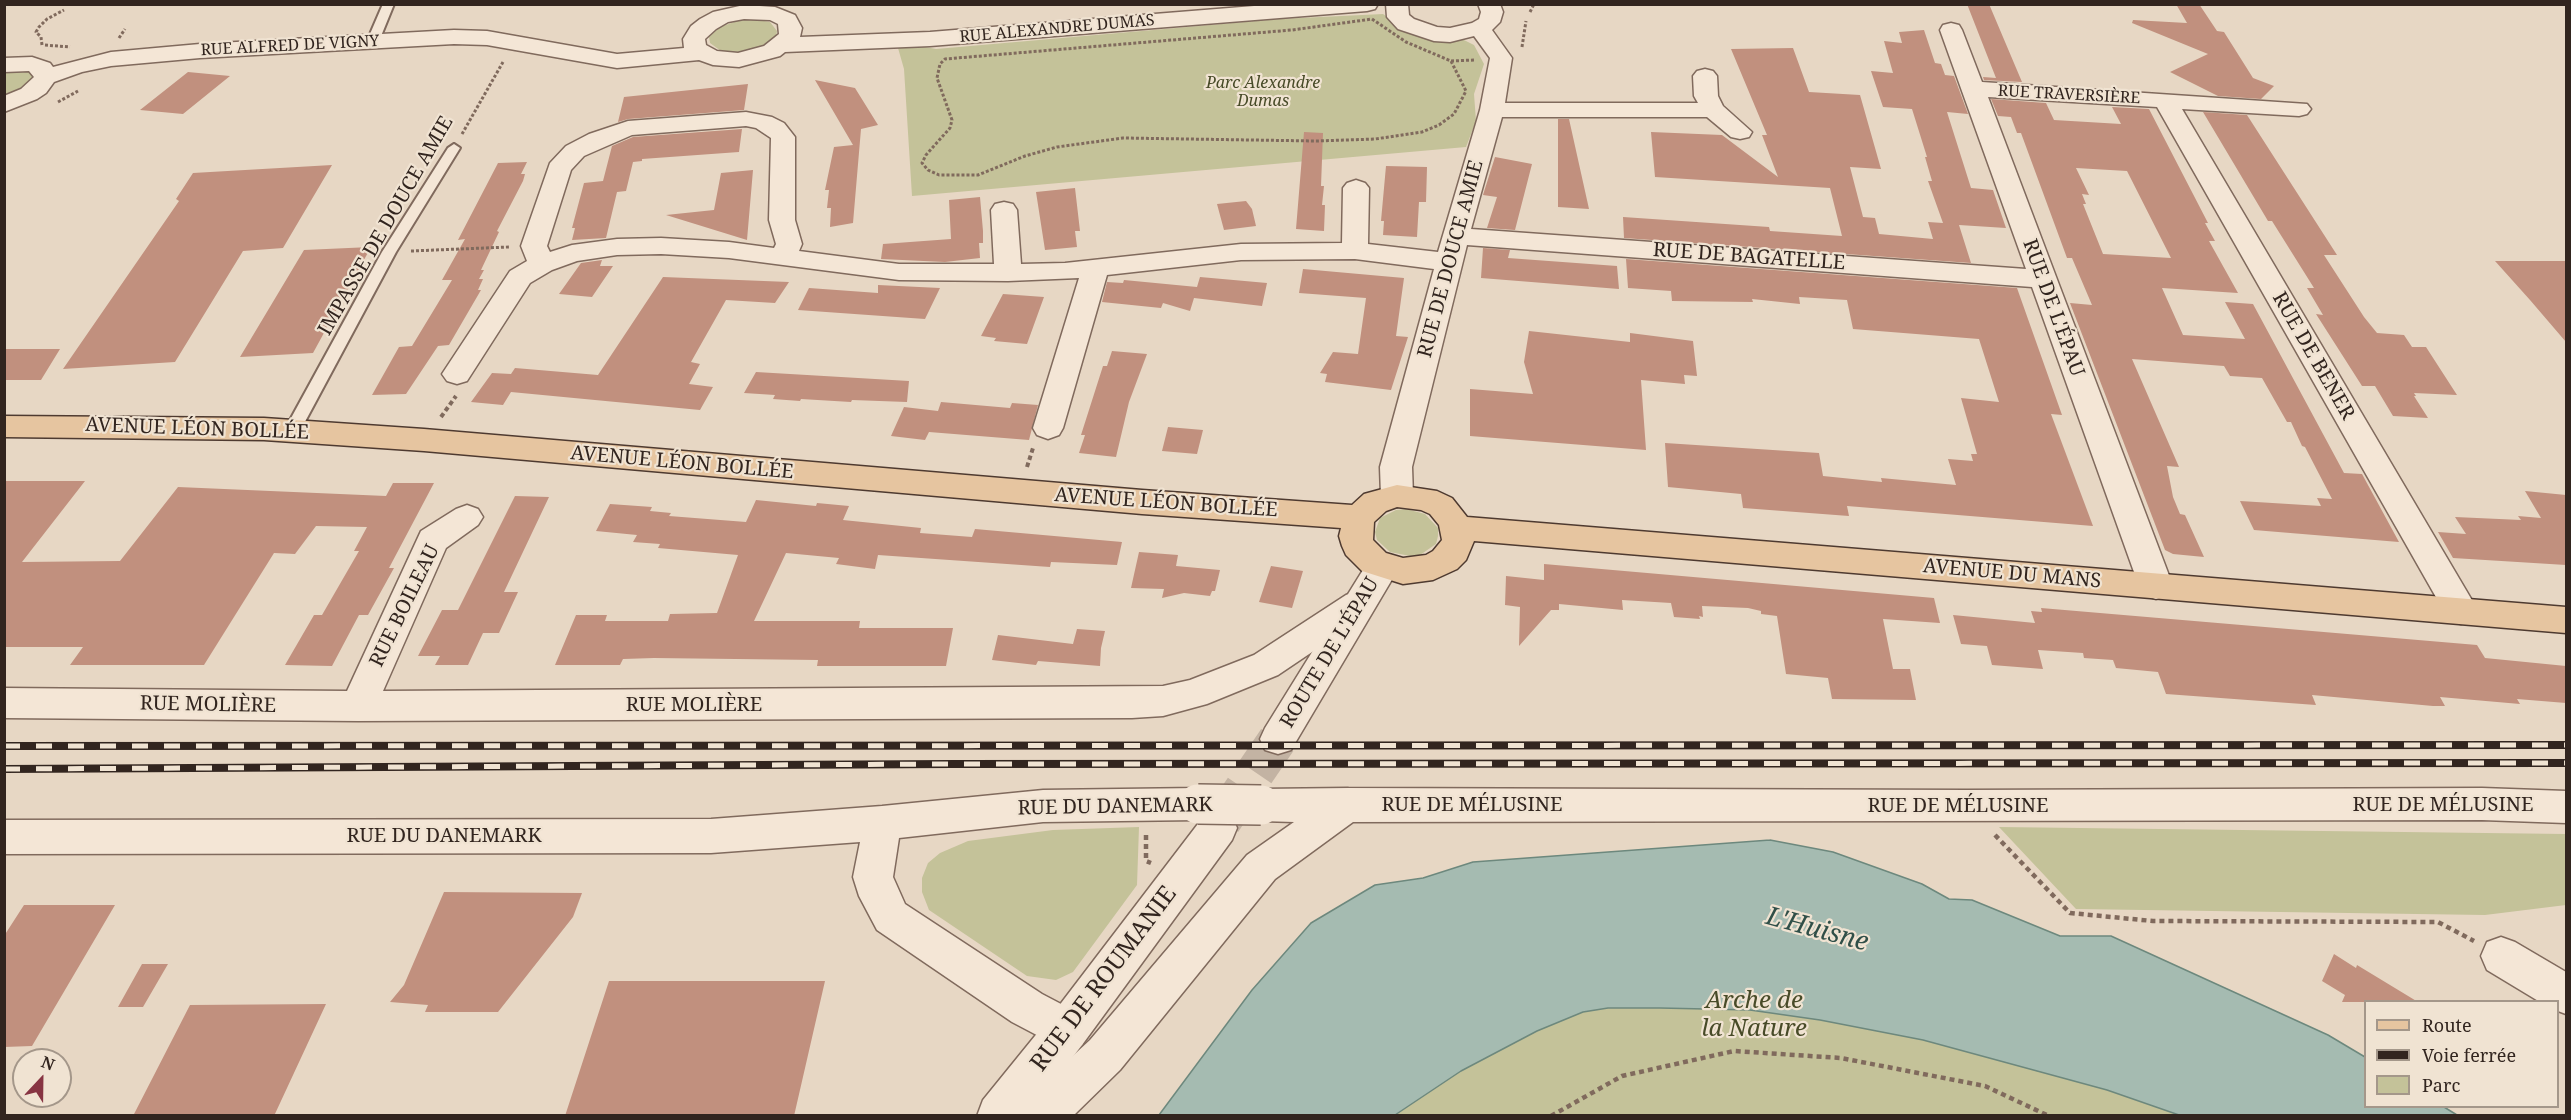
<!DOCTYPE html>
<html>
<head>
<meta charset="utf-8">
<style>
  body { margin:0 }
  #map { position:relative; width:2571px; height:1120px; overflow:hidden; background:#e7d7c4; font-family:"Noto Serif",serif }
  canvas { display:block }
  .frame { position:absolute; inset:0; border:6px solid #32251f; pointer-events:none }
  .legend { position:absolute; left:2364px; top:1000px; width:195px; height:108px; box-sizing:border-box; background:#f0e3d2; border:2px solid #a4978a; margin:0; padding:8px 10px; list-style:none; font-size:18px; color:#32251f }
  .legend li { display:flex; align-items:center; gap:12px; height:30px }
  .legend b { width:30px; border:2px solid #a4978a }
  .north { position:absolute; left:12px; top:1048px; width:60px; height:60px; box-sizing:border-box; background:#f0e3d2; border:2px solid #a4978a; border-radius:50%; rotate:22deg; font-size:16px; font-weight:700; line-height:24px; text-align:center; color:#32251f }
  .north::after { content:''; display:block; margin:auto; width:21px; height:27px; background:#873442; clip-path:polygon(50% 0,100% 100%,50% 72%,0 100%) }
</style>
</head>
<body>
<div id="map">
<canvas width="2571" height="1120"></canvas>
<div class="frame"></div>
<ul class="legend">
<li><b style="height:8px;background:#e6c5a0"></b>Route</li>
<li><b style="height:8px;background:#32251f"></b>Voie ferrée</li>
<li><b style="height:16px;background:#c4c299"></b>Parc</li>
</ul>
<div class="north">N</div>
</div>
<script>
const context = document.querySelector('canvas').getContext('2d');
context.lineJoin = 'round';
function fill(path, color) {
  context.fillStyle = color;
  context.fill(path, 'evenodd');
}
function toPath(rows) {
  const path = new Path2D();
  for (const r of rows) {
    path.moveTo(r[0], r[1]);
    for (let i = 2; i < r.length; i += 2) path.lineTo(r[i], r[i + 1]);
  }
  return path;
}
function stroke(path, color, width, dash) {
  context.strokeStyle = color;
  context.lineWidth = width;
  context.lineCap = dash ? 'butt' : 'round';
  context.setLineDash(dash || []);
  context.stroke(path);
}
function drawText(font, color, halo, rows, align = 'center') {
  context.font = font + ' "Noto Serif",serif';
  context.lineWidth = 4.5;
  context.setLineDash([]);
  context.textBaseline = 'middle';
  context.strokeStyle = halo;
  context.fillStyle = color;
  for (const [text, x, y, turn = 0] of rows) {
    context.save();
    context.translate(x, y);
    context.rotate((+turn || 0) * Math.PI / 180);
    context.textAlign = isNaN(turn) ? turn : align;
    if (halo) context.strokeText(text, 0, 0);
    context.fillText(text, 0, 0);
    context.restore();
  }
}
fill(toPath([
  [1383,14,1398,24,1443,39,1464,40,1474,45,1484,64,1474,94,1476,121,1466,147,912,196,904,69,898,48,920,46,936,49,1279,19],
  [752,19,770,22,777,31,776,37,763,47,742,53,721,51,710,43,709,37,720,27,740,20],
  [23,64,46,77,5,105,4,65],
  [1406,509,1425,514,1438,528,1438,536,1436,544,1420,555,1410,556,1390,552,1377,540,1375,532,1380,518,1396,510],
  [1139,827,1137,885,1073,972,1056,980,1027,976,929,910,922,892,922,878,928,863,940,853,968,841,1053,830],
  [1999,827,2566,834,2566,905,2485,915,2076,909],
  [1457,950,2351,1116,1241,1116]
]), '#c4c299');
const water = toPath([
  [1770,840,1833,852,1922,884,1949,899,1972,900,2060,936,2111,936,2328,1035,2365,1057,2366,1106,2444,1107,2457,1115,2179,1115,2107,1090,1923,1040,1820,1020,1750,1010,1660,1008,1608,1008,1583,1012,1537,1031,1461,1071,1395,1115,1159,1115,1252,990,1311,923,1375,885,1423,878,1473,862,1770,840]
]);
fill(water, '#a5bbb1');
stroke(water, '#6d887d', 1.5);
fill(toPath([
  [1967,4,1989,4,2022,82,1984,80,1983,77,1996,78],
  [2176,4,2199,4,2217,31,2224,32,2253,78,2274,86,2261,99,2218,96,2170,72,2208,54,2132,23,2133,20,2187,23],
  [1924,30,1935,63,1941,64,1945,75,1954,76,1968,114,1947,112,1971,188,1993,190,2006,228,1959,225,1971,263,1624,238,1623,217,1769,227,1770,231,1842,236,1830,188,1655,177,1651,132,1722,135,1778,177,1762,135,1767,135,1731,49,1793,48,1809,92,1860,95,1881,169,1850,167,1863,217,1875,218,1879,234,1933,239,1928,222,1943,223,1928,181,1932,181,1925,157,1927,157,1912,109,1883,107,1871,71,1893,73,1884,41,1902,43,1899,32],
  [188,72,230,76,183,114,140,110],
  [815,80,855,88,878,125,861,129,853,223,830,227,831,208,827,208,829,190,825,190,834,147,853,145],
  [748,84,744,110,628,119,618,122,624,97],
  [1991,99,2046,103,2054,120,2121,124,2112,107,2149,109,2208,223,2205,223,2215,241,2209,241,2238,293,2162,288,2183,335,2245,339,2225,302,2253,304,2344,473,2362,474,2399,542,2254,530,2240,501,2321,506,2317,498,2332,499,2305,447,2302,446,2291,422,2287,422,2262,378,2230,376,2224,366,2132,359,2179,467,2167,466,2173,497,2180,514,2185,515,2204,557,2173,554,2165,550,2070,303,2092,305,2072,258,2067,258,2021,133,2017,133,2011,117,1998,116],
  [2076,168,2127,171,2171,258,2103,254,2083,204,2086,204,2082,194,2089,195],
  [2203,112,2247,115,2337,255,2324,255,2364,317,2377,333,2404,335,2412,347,2426,347,2457,395,2414,393,2416,396,2414,396,2428,418,2393,416,2375,386,2362,386,2316,314,2323,315,2307,288,2314,288,2272,221,2268,221],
  [1558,119,1569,119,1589,209,1558,207],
  [742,129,739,152,642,159,642,161,633,162,626,191,617,192,606,238,572,240,575,228,572,228,584,183,603,181,612,146,633,137],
  [1304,132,1323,133,1321,186,1324,186,1322,205,1325,205,1324,231,1296,229],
  [1495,157,1532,164,1515,230,1487,228,1497,197,1483,195],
  [527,162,521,174,525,174,523,181,497,231,499,232,481,270,484,270,479,279,483,279,478,290,481,290,449,345,438,346,406,394,372,395,399,347,412,346,452,280,442,280,465,239,458,240,498,163],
  [332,165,283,248,243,251,175,362,63,369,179,201,176,199,193,173],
  [1386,166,1427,167,1426,202,1419,202,1417,237,1383,235,1384,221,1381,221],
  [753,170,747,240,666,215,714,210,721,173],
  [1075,188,1080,231,1075,231,1077,247,1045,250,1036,192],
  [980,197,983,231,983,243,979,243,980,258,945,262,881,259,883,244,951,239,949,200],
  [1246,201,1252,209,1256,226,1224,230,1217,204],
  [371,247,313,353,240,357,304,250],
  [1483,248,1510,250,1508,258,1617,266,1619,289,1481,278],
  [1626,259,2017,288,2062,415,2051,414,2093,526,1847,506,1849,516,1743,508,1741,494,1668,487,1665,443,1819,453,1823,476,1882,482,1881,478,1956,485,1948,459,1973,461,1971,454,1977,454,1961,398,1999,402,1979,339,1853,329,1847,300,1799,297,1800,304,1752,299,1753,302,1672,301,1671,291,1628,288],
  [602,260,600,266,613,266,592,297,559,294,581,263],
  [2495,261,2566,261,2566,342,2530,300],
  [1303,269,1404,278,1396,336,1408,337,1391,390,1325,382,1327,374,1320,373,1333,352,1358,354,1366,298,1299,293],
  [663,277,789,282,775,303,726,300,691,362,700,364,689,384,713,387,700,410,511,392,503,405,471,402,492,373,511,374,515,368,598,375],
  [1200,277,1267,283,1262,306,1194,298,1190,311,1163,303,1161,308,1102,302,1107,282,1123,283,1124,280,1197,287],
  [878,285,940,288,925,319,798,310,809,288,878,293],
  [1003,294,1044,297,1027,344,994,341,996,338,981,336],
  [1529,331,1630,342,1630,333,1693,341,1697,376,1684,375,1685,384,1641,380,1646,450,1470,436,1470,389,1533,394,1524,362],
  [4,349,60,349,41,380,4,380],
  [1112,351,1147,354,1129,402,1116,457,1079,453,1085,435,1081,435,1103,366,1107,366],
  [756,372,909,381,907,402,852,400,851,402,801,399,800,401,773,399,775,395,744,393],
  [941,402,1010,408,1012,403,1038,405,1029,440,929,432,925,440,891,436,904,407,938,411],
  [1168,427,1203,430,1197,454,1162,451],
  [4,481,85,481,22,562,120,561,178,487,386,496,393,483,434,483,389,568,394,568,368,615,359,615,332,666,285,665,314,615,322,615,359,551,354,551,367,527,316,526,295,554,274,553,204,665,70,665,83,647,4,647],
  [2525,491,2566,495,2566,565,2453,558,2438,532,2466,534,2455,517,2521,520,2518,516,2541,518],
  [515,496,549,497,504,592,518,592,499,633,483,633,468,665,435,665,440,656,418,656,442,610,458,610],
  [756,500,816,506,817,503,849,506,843,520,921,528,920,533,972,537,975,529,1122,542,1117,565,1051,562,1050,567,878,555,875,569,836,564,839,558,786,553,754,621,860,621,859,628,953,628,946,666,817,666,818,660,654,658,623,659,620,665,555,665,576,615,607,615,605,621,668,621,670,614,717,613,738,555,658,548,660,544,633,542,637,535,596,531,610,504,652,507,650,511,671,513,669,516,746,522],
  [1139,552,1178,555,1176,566,1220,570,1215,591,1212,591,1210,596,1184,593,1162,598,1164,589,1131,588],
  [1544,564,1934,598,1940,623,1883,619,1893,669,1910,669,1916,700,1832,699,1828,678,1786,674,1777,616,1761,614,1761,611,1748,608,1702,606,1703,617,1699,616,1700,619,1674,617,1671,603,1622,600,1623,610,1559,604,1559,610,1551,610,1519,646,1520,607,1505,605,1506,576,1544,580],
  [1271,566,1303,571,1292,608,1259,602],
  [2041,608,2477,645,2485,658,2566,666,2566,703,2517,699,2520,704,2440,697,2445,706,2433,706,2312,695,2316,705,2166,694,2158,672,2116,668,2113,660,2084,658,2083,653,2038,650,2043,669,1992,665,1987,646,1961,644,1953,615,2035,623,2031,611,2042,612],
  [1077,629,1105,631,1101,648,1100,666,1038,661,1036,665,992,660,998,635,1073,644],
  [444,892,582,893,573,917,498,1012,425,1012,428,1005,390,1002,404,985],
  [24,905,115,905,32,1046,4,1047,4,936],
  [2334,954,2356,968,2357,965,2418,1002,2342,1002,2345,995,2322,981],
  [142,964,168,964,143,1007,118,1007],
  [609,981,825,981,794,1116,565,1116],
  [326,1004,274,1116,133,1116,190,1005]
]), '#c1907e');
stroke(toPath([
  [1222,821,1278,739]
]), '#c3b3a3', 39, [39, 20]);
const service = toPath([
  [383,4,394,4,379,41,377,43,369,43,367,41,383,4],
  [454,144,460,148,396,252,300,431,297,435,287,435,284,431,382,252,448,148,454,144]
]);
const minor = toPath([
  [1279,4,1378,4,1375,9,1367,11,930,46,785,52,780,56,739,67,713,65,699,60,617,68,487,45,454,44,200,58,111,66,82,72,54,82,46,93,37,99,4,112,4,96,21,89,34,77,29,71,4,72,4,58,32,57,50,63,53,67,111,52,200,44,454,30,487,31,617,54,684,48,683,39,691,26,700,19,713,12,744,5,775,7,795,15,802,28,800,37,930,32,1279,4],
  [744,19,770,20,778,24,779,34,764,46,738,53,717,51,706,45,705,39,716,29,728,22,744,19],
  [1386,4,1408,4,1409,15,1414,19,1437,27,1450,28,1472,23,1479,19,1481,12,1478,4,1500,4,1503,12,1500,22,1492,30,1512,58,1505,103,1698,103,1694,96,1693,76,1697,71,1705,69,1713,71,1717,76,1718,96,1723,106,1752,132,1749,137,1740,139,1731,137,1707,117,1502,117,1471,229,2026,269,1940,30,1943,25,1951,23,1959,25,1962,30,1982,82,2307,104,2311,109,2307,114,2299,116,2182,109,2473,602,2478,611,2473,620,2461,624,2449,620,2157,107,1988,97,2173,586,2168,595,2156,599,2144,595,2139,586,2032,287,1467,245,1412,467,1413,496,1408,504,1397,507,1386,504,1381,496,1380,467,1434,269,1355,259,1241,260,1107,275,1063,428,1059,435,1048,439,1037,435,1033,428,1079,278,1008,281,899,280,729,258,661,254,617,255,577,261,552,270,530,283,467,381,457,384,447,381,442,374,510,271,527,261,521,246,550,163,566,146,589,134,628,121,746,112,772,117,784,123,795,137,795,220,802,244,799,251,899,264,994,264,991,210,995,204,1004,202,1013,204,1017,210,1021,264,1065,263,1241,244,1342,243,1343,188,1347,183,1356,180,1365,183,1369,188,1368,244,1438,252,1480,110,1490,58,1474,36,1450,42,1434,41,1398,29,1387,17,1386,4],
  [746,126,756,128,771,138,769,220,776,244,774,248,729,242,661,238,617,239,572,245,550,252,547,246,571,170,584,156,632,135,746,126],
  [467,505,478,509,483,517,478,525,446,548,383,691,1163,686,1190,680,1254,655,1346,595,1358,591,1370,595,1375,604,1370,613,1278,675,1207,704,1163,716,1132,718,358,721,4,718,4,688,347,691,421,531,456,509,467,505],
  [1198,788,1211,792,1217,804,1211,816,1198,820,1043,822,899,838,893,877,905,904,1042,994,1082,1015,1088,1030,1082,1045,1067,1051,1012,1022,877,930,859,896,853,877,860,842,711,853,4,854,4,820,711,819,882,806,1043,790,1198,788],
  [1348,788,1967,790,2482,788,2566,791,2566,823,2482,820,1353,822,1275,879,1120,1070,1073,1116,1019,1116,1025,1100,1090,1040,1247,855,1294,822,1261,821,1248,817,1242,805,1248,793,1261,789,1348,788],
  [2501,937,2515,942,2566,972,2566,1014,2558,1011,2558,1002,2540,1002,2487,970,2481,956,2487,942,2501,937]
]);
const tertiary = toPath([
  [1383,553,1395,557,1400,566,1291,750,1278,754,1265,750,1260,739,1265,728,1371,557,1383,553],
  [1218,811,1232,816,1237,828,1232,840,1082,1045,1027,1116,977,1116,983,1100,1052,1015,1204,816,1218,811]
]);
const primary = toPath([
  [4,416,264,418,424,429,1142,490,1352,505,1364,494,1397,485,1437,491,1452,498,1467,517,2566,607,2566,633,1474,541,1466,560,1457,569,1433,580,1403,584,1362,571,1346,555,1342,546,1339,536,1341,528,1142,514,424,451,264,440,4,437,4,416],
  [1397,507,1421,510,1430,514,1439,525,1442,540,1433,551,1426,555,1403,558,1386,553,1373,540,1374,522,1386,511,1397,507]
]);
stroke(service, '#806a5d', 4);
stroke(minor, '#806a5d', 3);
stroke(tertiary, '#806a5d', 3);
stroke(primary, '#4e3a30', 3);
stroke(toPath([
  [1530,12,1534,4],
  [1372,19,1406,42,1451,61,1466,91,1454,114,1439,125,1422,132,1375,139,1316,141,1123,138,1057,147,1025,156,978,175,939,175,928,170,922,163,926,155,950,128,952,120,937,78,940,64,945,59,1292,30,1372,19],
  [119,38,125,29],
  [42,45,41,37,36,32,39,27,47,19,64,10],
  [45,45,70,47],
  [1522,47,1526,21],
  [1451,61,1474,60],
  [58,102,78,91],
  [462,134,503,62],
  [411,251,509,247]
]), '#806a5d', 3, [3, 2]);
stroke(toPath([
  [441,417,456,396],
  [1027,467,1033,448]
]), '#806a5d', 4, [4.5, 3]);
stroke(toPath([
  [1146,835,1146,861,1151,863],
  [1995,835,2070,913,2153,921,2438,922,2474,941],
  [1551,1116,1622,1076,1734,1051,1841,1058,1985,1086,2049,1116]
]), '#806a5d', 4.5, [5, 4]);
fill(service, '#f4e6d6');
fill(minor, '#f4e6d6');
fill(tertiary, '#f4e6d6');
fill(primary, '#e6c5a0');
const rail = toPath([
  [4,746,2566,745],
  [4,769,953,764,2566,763]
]);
stroke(rail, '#32251f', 8);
stroke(rail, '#f0e3d2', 5, [16]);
const minorBridge = toPath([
  [1198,804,1261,805]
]);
stroke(minorBridge, '#806a5d', 42, []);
stroke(minorBridge, '#f4e6d6', 39);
drawText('16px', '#32251f', '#f0e3d2', [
  ["RUE ALEXANDRE DUMAS",1057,29,-5],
  ["RUE ALFRED DE VIGNY",290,46,-3],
  ["RUE TRAVERSIÈRE",2069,95,3]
]);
drawText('italic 16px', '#484b28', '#f0e3d2', [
  ["Parc Alexandre",1263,83],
  ["Dumas",1263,101]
]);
drawText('20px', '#32251f', '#f0e3d2', [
  ["IMPASSE DE DOUCE AMIE",386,226,-60],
  ["RUE DE BAGATELLE",1749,257,4],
  ["RUE DE DOUCE AMIE",1451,259,-75],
  ["RUE DE L'ÉPAU",2053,308,70],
  ["RUE DE BENER",2313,356,60],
  ["AVENUE LÉON BOLLÉE",197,429,2],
  ["AVENUE LÉON BOLLÉE",682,463,5],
  ["AVENUE LÉON BOLLÉE",1166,503,4],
  ["AVENUE DU MANS",2012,574,5],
  ["RUE BOILEAU",405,606,-64],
  ["ROUTE DE L'ÉPAU",1330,653,-59],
  ["RUE MOLIÈRE",208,705,1],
  ["RUE MOLIÈRE",694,705],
  ["RUE DE MÉLUSINE",1472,805],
  ["RUE DE MÉLUSINE",2443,805],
  ["RUE DE MÉLUSINE",1958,806],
  ["RUE DU DANEMARK",1115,807,-1],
  ["RUE DU DANEMARK",444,836]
]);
drawText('24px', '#32251f', '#f0e3d2', [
  ["RUE DE ROUMANIE",1104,979,-53]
]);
drawText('italic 24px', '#484b28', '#f0e3d2', [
  ["Arche de",1754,1001],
  ["la Nature",1754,1029]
]);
drawText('italic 26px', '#304f48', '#f0e3d2', [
  ["L'Huisne",1817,930,15]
]);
</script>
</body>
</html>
